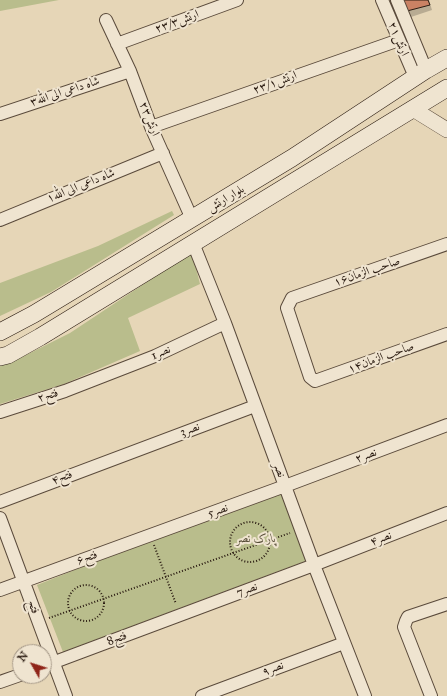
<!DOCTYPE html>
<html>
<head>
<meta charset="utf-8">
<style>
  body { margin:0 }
  #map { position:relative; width:447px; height:696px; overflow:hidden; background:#e6d6b7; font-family:"IM FELL Great Primer",serif }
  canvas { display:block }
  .north { position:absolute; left:12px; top:644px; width:40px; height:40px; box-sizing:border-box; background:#efe4d0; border:1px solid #a19484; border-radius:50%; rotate:309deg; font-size:11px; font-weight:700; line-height:16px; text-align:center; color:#2b1c12 }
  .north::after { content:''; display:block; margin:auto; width:14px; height:18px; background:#8f2418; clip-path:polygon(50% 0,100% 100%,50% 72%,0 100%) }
</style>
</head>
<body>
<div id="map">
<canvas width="447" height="696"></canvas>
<div class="north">N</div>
</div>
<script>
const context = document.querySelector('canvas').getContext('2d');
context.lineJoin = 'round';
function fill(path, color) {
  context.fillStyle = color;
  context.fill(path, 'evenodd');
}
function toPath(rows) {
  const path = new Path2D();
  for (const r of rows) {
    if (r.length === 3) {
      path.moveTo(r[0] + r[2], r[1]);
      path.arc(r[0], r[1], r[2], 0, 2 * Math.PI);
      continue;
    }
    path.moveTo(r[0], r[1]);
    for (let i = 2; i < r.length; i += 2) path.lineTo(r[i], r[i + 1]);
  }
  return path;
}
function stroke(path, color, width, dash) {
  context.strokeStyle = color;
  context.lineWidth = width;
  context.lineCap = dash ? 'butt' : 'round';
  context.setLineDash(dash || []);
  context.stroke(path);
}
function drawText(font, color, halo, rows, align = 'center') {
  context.font = font + ' "IM FELL Great Primer",Amiri,serif';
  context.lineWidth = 4;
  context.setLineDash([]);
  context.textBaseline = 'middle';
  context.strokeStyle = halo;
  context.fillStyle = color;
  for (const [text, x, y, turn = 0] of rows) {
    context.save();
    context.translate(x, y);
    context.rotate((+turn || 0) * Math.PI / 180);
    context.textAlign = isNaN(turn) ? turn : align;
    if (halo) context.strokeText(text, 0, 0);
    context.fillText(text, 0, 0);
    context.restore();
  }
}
fill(toPath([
  [0,0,59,0,0,11],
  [172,211,174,215,51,292,0,316,0,283,98,246],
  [192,252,200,284,128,318,140,351,64,384,0,404,0,366,24,356,70,333],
  [285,486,311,559,63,652,37,585]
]), '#b9bd8c');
fill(toPath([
  [404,0,429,0,432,10,411,17,408,11]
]), '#0003');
const building = toPath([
  [403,0,428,0,430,5,407,11,403,0]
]);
fill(building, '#ca8264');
stroke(building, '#2b1c12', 1);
const minor = toPath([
  [382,0,415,77],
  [397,0,426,70],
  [106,20,130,71,151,127,192,219],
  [117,44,237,0],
  [0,114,130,71],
  [151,127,399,40],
  [0,220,163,153],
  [193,243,225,323,314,565,365,696],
  [447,244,292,298,287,308,310,377,315,381,447,334],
  [0,412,65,391,155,356,225,323],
  [0,502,255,406],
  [0,518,66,696],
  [0,590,285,486,447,425],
  [44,666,314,565,447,513],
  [0,682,20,675],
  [202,696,344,643],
  [431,696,404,627,406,621,408,617,447,604]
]);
const tertiary = toPath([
  [413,109,447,130]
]);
const secondary = toPath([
  [0,332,34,314,292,158,426,70,447,58],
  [0,357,8,355,40,337,447,88]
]);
stroke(minor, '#5a4a3b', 14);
stroke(tertiary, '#5a4a3b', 16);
stroke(secondary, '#2b1c12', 18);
stroke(toPath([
  [250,542,20],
  [154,545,176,604],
  [86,603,18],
  [49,618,290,533]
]), '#2b1c12', 2, [1, 2]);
stroke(minor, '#efe4d0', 12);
stroke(tertiary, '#efe4d0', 15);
stroke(secondary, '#efe4d0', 17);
drawText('12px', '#2b1c12', '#efe4d0', [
  ["۲۳/۳ارتش",177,22,-20],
  ["ارتش۲۱",398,39,67],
  ["۲۳/۱ارتش",275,83,-20],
  ["شاه داعی الی الله۳",65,92,-18],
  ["ارتش۲۳",149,119,68],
  ["شاه داعی الی الله۱",81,186,-22],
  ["بلوار ارتش",226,199,-31],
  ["صاحب الزمان۱۶",367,272,-19],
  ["1نصر",161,353,-24],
  ["صاحب الزمان۱۴",381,358,-20],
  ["۲فتح",48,396,-18],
  ["3نصر",190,430,-21],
  ["نصر۲",366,456,-21],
  ["نصر",279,470,70],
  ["فتح۴",62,478,-21],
  ["5نصر",218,511,-20],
  ["۴نصر",381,539,-21],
  ["۶فتح",87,558,-20],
  ["7نصر",247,590,-20],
  ["فتح",33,607,70],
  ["8فتح",117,639,-20],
  ["۹نصر",273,669,-21]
]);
drawText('italic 12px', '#564c37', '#efe4d0', [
  ["پارک نصر",256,539]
]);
</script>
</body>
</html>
